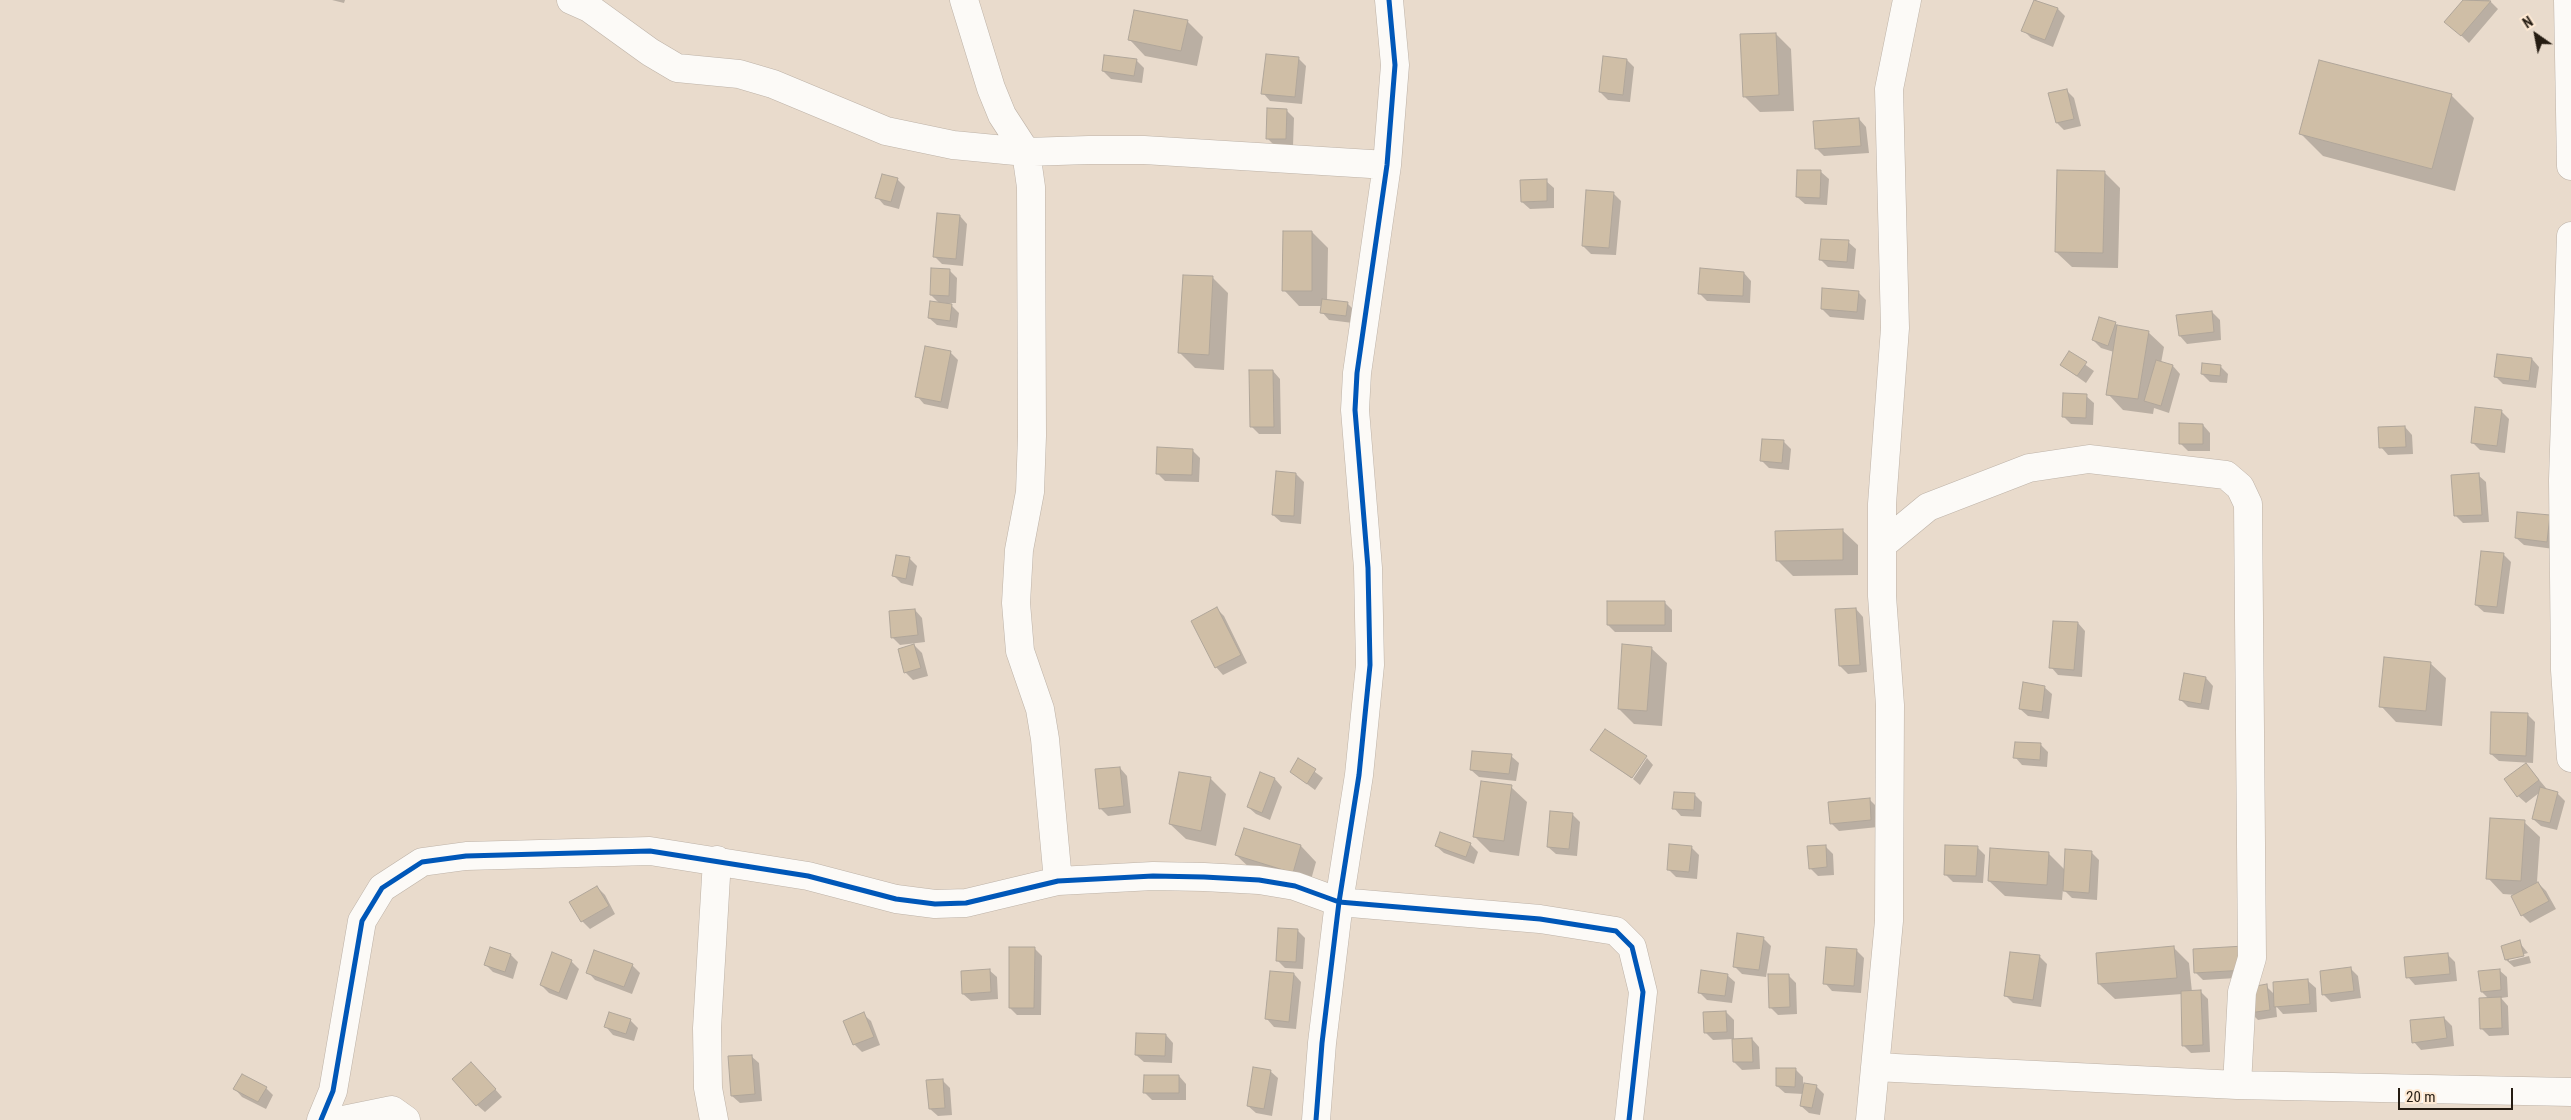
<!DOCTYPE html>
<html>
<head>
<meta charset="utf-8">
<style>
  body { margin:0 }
  #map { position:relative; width:2571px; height:1120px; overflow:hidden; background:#e9dbcc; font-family:"Roboto Condensed",sans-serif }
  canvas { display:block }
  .north { position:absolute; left:2511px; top:10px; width:50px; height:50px; -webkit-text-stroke:4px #fee9d3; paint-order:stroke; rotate:327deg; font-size:14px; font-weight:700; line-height:20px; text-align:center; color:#251c12 }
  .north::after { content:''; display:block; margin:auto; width:18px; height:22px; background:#251c12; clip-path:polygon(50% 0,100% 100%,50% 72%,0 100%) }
  .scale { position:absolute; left:2398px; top:1088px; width:115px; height:22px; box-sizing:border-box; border:2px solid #251c12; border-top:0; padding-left:6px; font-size:15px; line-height:18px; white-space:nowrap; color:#251c12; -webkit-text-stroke:4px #fee9d3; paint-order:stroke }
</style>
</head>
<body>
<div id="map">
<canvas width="2571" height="1120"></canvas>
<div class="north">N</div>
<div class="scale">20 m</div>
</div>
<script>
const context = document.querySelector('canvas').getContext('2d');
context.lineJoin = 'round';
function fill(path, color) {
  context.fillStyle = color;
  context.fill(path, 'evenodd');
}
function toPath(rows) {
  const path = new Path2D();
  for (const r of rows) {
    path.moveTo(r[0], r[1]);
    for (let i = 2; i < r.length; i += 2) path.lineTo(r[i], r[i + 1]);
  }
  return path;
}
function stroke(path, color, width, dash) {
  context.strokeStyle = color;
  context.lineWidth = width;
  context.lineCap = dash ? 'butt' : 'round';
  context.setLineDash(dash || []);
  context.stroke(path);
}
fill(toPath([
  [332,0,345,0,344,3],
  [2035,0,2058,9,2065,16,2053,47,2031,38,2023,30],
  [2465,0,2489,0,2498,9,2469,43,2446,21],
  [1187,21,1203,37,1197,66,1145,56,1130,40],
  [1776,34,1791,49,1794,111,1760,112,1745,97],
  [1298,58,1306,66,1302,104,1270,101,1263,93],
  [1136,60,1144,68,1142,83,1111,79,1103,71],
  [1627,60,1634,67,1630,102,1608,100,1600,92],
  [2066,90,2074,98,2081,126,2064,130,2057,123],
  [2451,95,2474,118,2455,191,2323,156,2300,133],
  [1286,110,1294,118,1293,146,1275,146,1267,138],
  [1859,119,1866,127,1869,153,1824,156,1817,149],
  [1798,171,1821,172,1829,179,1827,205,1805,204,1797,197],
  [2104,172,2120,188,2118,268,2072,267,2056,252],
  [897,179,905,187,899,209,884,205,877,197],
  [1546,181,1554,188,1554,208,1530,209,1522,202],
  [1613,193,1621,201,1616,255,1591,254,1583,246],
  [960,216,967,224,963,266,942,264,934,256],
  [1312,232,1328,248,1327,301,1347,303,1355,311,1353,323,1329,320,1322,312,1322,306,1299,306,1284,290],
  [1848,242,1856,249,1854,269,1828,267,1821,260],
  [949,270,957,278,956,303,949,303,959,313,957,328,937,325,929,318,940,304,931,295],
  [1744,273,1751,281,1750,303,1707,301,1699,293],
  [1213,278,1228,293,1224,370,1195,368,1180,353],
  [1858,292,1866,300,1864,320,1830,317,1822,309],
  [2212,312,2220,320,2221,340,2187,344,2180,336],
  [2115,323,2119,327,2148,332,2164,347,2161,363,2173,366,2180,374,2169,413,2154,408,2153,414,2123,410,2108,394,2114,352,2101,348,2093,340],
  [950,352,958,360,948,409,924,404,917,396],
  [2069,353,2094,371,2086,383,2061,365],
  [2532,359,2539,367,2536,388,2503,384,2495,376],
  [2220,366,2228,374,2227,383,2210,382,2202,374],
  [1273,371,1280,379,1281,434,1259,434,1251,426],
  [2086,396,2094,403,2093,425,2071,424,2063,416],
  [2501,411,2509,419,2505,453,2480,450,2472,442],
  [2203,425,2210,433,2210,451,2188,451,2180,443],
  [2405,427,2412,435,2413,454,2388,455,2381,447],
  [1783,441,1791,449,1789,470,1769,468,1762,461],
  [1192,450,1200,458,1199,482,1165,481,1157,473],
  [1296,474,1304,482,1301,524,1281,522,1273,515],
  [2478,475,2486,482,2489,522,2463,523,2456,516],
  [2549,517,2557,524,2554,549,2524,545,2516,538],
  [1842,530,1858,545,1858,575,1793,576,1777,560],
  [2503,554,2511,562,2504,614,2484,612,2476,605],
  [909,558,917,566,913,586,901,583,893,575],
  [1664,602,1672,610,1672,632,1615,632,1608,625],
  [1217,609,1224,616,1247,663,1223,675,1216,667],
  [1856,609,1863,617,1867,672,1848,674,1840,666],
  [915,610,922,618,925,642,900,645,892,637],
  [2078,623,2085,631,2082,677,2058,675,2051,667],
  [914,645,922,653,928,676,913,680,905,672],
  [1651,648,1667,663,1662,726,1634,724,1619,709],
  [2430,663,2446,678,2442,726,2396,722,2381,706],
  [2206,678,2213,686,2209,710,2188,707,2180,699],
  [2044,687,2052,694,2049,719,2028,716,2020,709],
  [2527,714,2535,722,2533,763,2499,761,2491,754],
  [2041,745,2048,752,2047,767,2022,765,2015,757],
  [1592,750,1645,757,1631,778],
  [1511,756,1519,763,1516,781,1479,777,1471,770],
  [1647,758,1653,765,1640,785,1633,779],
  [1299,760,1323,778,1315,790,1291,772],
  [2526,764,2546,788,2544,790,2557,793,2565,801,2557,830,2541,826,2533,819,2539,793,2526,803,2518,796],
  [1120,768,1127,776,1131,813,1108,816,1100,808],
  [1180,773,1211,779,1226,794,1216,846,1186,839,1170,824],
  [1261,774,1275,779,1282,787,1270,820,1256,814,1248,807],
  [1511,787,1527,802,1519,856,1490,852,1475,837],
  [1695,795,1702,802,1701,817,1681,816,1674,808],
  [1869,799,1877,807,1878,827,1839,831,1831,823],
  [1572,814,1580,822,1577,856,1556,854,1548,847],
  [2524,822,2540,837,2537,882,2546,891,2556,909,2530,923,2522,915,2517,895,2503,894,2488,878],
  [1245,829,1301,846,1316,862,1309,887,1252,870,1236,855],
  [1470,844,1478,852,1474,864,1444,853,1436,846],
  [1825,846,1833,854,1834,875,1818,876,1810,868],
  [1691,847,1699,855,1697,879,1676,877,1668,869],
  [1977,847,1985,855,1983,883,1953,882,1945,874],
  [2091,852,2099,860,2097,900,2072,898,2063,889,2062,900,2005,896,1989,881,2049,854,2065,870],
  [597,887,605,895,615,914,590,929,582,921],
  [1297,930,1305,938,1303,969,1285,968,1278,961],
  [1763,938,1771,946,1766,977,1742,974,1734,966],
  [2519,942,2528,953,2509,958,2509,961,2529,956,2531,963,2514,967,2506,960],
  [1034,948,1042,956,1041,1015,1017,1015,1010,1008],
  [2174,948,2189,963,2192,992,2201,992,2208,999,2210,1052,2191,1053,2183,1045,2182,994,2115,999,2099,984],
  [1856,950,1864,958,1861,993,1832,991,1825,983],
  [2194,950,2253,977,2203,980,2195,972],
  [2447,954,2455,962,2457,981,2415,985,2408,977],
  [511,955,518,962,513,979,493,972,486,965],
  [2039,956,2047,964,2041,1007,2013,1003,2005,995],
  [571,961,579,969,567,1000,549,993,541,985],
  [632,965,640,973,632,994,595,980,588,972],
  [2351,969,2358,976,2361,998,2331,1002,2323,994],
  [989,970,997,977,998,999,971,1001,963,994],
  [2499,970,2507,977,2508,997,2501,998,2508,1006,2509,1035,2489,1036,2481,1028,2489,999,2482,992],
  [1294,974,1301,982,1296,1029,1274,1027,1267,1019],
  [1727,975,1735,982,1732,1003,1707,1000,1699,992],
  [1788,975,1796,983,1797,1014,1778,1015,1770,1007],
  [2308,981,2316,988,2317,1012,2283,1014,2276,1006,2277,1017,2258,1020,2250,1012,2266,986,2275,995],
  [1726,1012,1734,1020,1734,1040,1752,1039,1759,1047,1760,1069,1742,1070,1734,1062,1733,1039,1713,1040,1705,1032],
  [863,1014,871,1021,880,1045,862,1052,854,1044],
  [2444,1018,2452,1026,2454,1046,2421,1050,2414,1042],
  [630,1020,638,1028,634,1041,613,1035,606,1027],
  [1166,1035,1173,1043,1172,1063,1144,1062,1136,1055],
  [751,1056,759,1063,762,1101,740,1103,732,1096],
  [1795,1069,1803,1077,1803,1084,1816,1086,1824,1094,1820,1115,1809,1113,1801,1106,1803,1094,1785,1093,1777,1086],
  [479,1071,502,1097,485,1112,477,1105],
  [1270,1071,1278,1078,1272,1116,1256,1113,1248,1106],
  [1179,1076,1186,1084,1186,1100,1152,1100,1144,1092],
  [942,1080,950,1088,952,1115,938,1116,930,1109],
  [266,1088,273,1095,266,1109,242,1097,235,1089]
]), '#0003');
const building = toPath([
  [2034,0,2058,8,2045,40,2021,31,2034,0],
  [2463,0,2491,1,2461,36,2444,22,2463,0],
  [1134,10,1188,20,1181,51,1128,40,1134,10],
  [1776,33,1779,95,1743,97,1740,34,1776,33],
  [1266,54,1299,57,1295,97,1261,94,1266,54],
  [1104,55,1137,59,1134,76,1102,71,1104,55],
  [1603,56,1627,59,1623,95,1599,92,1603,56],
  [2319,60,2452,94,2432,169,2299,134,2319,60],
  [2067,89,2074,119,2056,123,2048,93,2067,89],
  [1267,108,1287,109,1286,139,1266,139,1267,108],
  [1859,118,1861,146,1815,149,1813,121,1859,118],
  [1797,170,1821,170,1820,198,1796,197,1797,170],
  [2057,170,2105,171,2103,253,2055,252,2057,170],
  [882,174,898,178,891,202,875,198,882,174],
  [1547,179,1547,201,1521,202,1520,180,1547,179],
  [1586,190,1614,192,1609,248,1582,246,1586,190],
  [937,213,960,215,956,259,933,257,937,213],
  [1283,231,1312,231,1312,291,1282,291,1283,231],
  [1821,239,1849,240,1847,262,1819,260,1821,239],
  [931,268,950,269,949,296,930,295,931,268],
  [1700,268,1744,272,1743,296,1698,294,1700,268],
  [1183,275,1213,276,1209,355,1178,353,1183,275],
  [1822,288,1859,291,1857,312,1821,309,1822,288],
  [1322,299,1348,302,1346,316,1320,313,1322,299],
  [930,301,952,304,950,321,928,318,930,301],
  [2212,311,2214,332,2179,336,2176,315,2212,311],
  [2099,317,2116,322,2108,346,2092,340,2099,317],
  [2117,325,2149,331,2138,399,2106,395,2117,325],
  [925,346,951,351,941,402,915,397,925,346],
  [2069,351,2087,362,2077,376,2060,365,2069,351],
  [2497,354,2532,358,2529,381,2494,377,2497,354],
  [2156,360,2173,365,2161,406,2144,401,2156,360],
  [2202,363,2221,365,2220,376,2201,374,2202,363],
  [1249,370,1273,370,1274,427,1250,427,1249,370],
  [2063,393,2087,394,2086,418,2062,417,2063,393],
  [2475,407,2502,410,2497,446,2471,443,2475,407],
  [2179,423,2203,424,2203,444,2179,444,2179,423],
  [2405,426,2406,447,2379,448,2378,427,2405,426],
  [1762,439,1784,440,1782,463,1760,461,1762,439],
  [1157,447,1193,449,1192,475,1156,474,1157,447],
  [1276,471,1296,473,1294,516,1272,515,1276,471],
  [2479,473,2482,515,2454,516,2451,475,2479,473],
  [2517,512,2550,515,2547,542,2515,538,2517,512],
  [1843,529,1843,560,1776,561,1775,531,1843,529],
  [2481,551,2504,553,2497,607,2475,605,2481,551],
  [896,555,910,557,906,579,892,576,896,555],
  [1607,601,1665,601,1665,625,1607,625,1607,601],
  [1217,607,1241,655,1215,668,1191,621,1217,607],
  [1856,608,1860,665,1839,666,1835,609,1856,608],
  [915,609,918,635,891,638,889,611,915,609],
  [2053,621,2078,622,2074,670,2049,668,2053,621],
  [914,644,921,668,904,673,898,649,914,644],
  [1622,644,1652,647,1647,711,1618,709,1622,644],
  [2384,657,2431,662,2426,711,2379,707,2384,657],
  [2184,673,2206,677,2201,704,2179,700,2184,673],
  [2023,682,2045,686,2042,712,2019,709,2023,682],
  [2491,712,2528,713,2526,756,2490,754,2491,712],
  [1605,729,1647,756,1632,778,1590,750,1605,729],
  [2015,742,2041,743,2040,760,2013,758,2015,742],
  [1472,751,1512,754,1509,774,1470,770,1472,751],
  [1298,758,1316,769,1307,784,1290,772,1298,758],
  [2526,763,2539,780,2517,797,2504,779,2526,763],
  [1120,767,1124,806,1099,809,1095,769,1120,767],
  [1179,772,1211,777,1201,831,1169,824,1179,772],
  [1260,772,1275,778,1262,813,1247,807,1260,772],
  [1481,781,1512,785,1504,841,1473,837,1481,781],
  [2540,787,2558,792,2550,823,2532,819,2540,787],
  [1674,792,1695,793,1694,810,1672,809,1674,792],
  [1870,798,1871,820,1830,824,1828,802,1870,798],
  [1550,811,1573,813,1569,849,1547,847,1550,811],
  [2490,818,2525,820,2521,881,2486,879,2490,818],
  [1244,828,1301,845,1293,873,1235,855,1244,828],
  [1440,832,1471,843,1466,857,1435,846,1440,832],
  [1669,844,1692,846,1689,872,1667,870,1669,844],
  [1826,845,1827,867,1809,869,1807,846,1826,845],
  [1945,845,1978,846,1976,876,1944,875,1945,845],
  [1990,848,2049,852,2047,885,1988,881,1990,848],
  [2065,849,2092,851,2089,893,2063,891,2065,849],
  [2538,882,2549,901,2521,916,2511,896,2538,882],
  [597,886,609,906,581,922,569,902,597,886],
  [1278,928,1298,929,1296,962,1276,961,1278,928],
  [1737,933,1764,937,1759,970,1733,967,1737,933],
  [2520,940,2524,956,2505,960,2501,946,2520,940],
  [2174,946,2177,978,2098,984,2096,953,2174,946],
  [2244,946,2246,970,2194,973,2193,949,2244,946],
  [490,947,511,954,505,972,484,965,490,947],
  [1009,947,1035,947,1034,1008,1009,1008,1009,947],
  [1826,947,1857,949,1854,986,1823,984,1826,947],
  [594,950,633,964,624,987,586,973,594,950],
  [552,952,572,960,559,993,540,985,552,952],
  [2010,952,2040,955,2033,1000,2004,996,2010,952],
  [2448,953,2450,974,2406,978,2404,957,2448,953],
  [2351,967,2354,991,2322,995,2320,971,2351,967],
  [990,969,991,992,962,994,961,971,990,969],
  [2500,969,2501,990,2481,992,2478,971,2500,969],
  [1701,970,1728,974,1725,996,1698,993,1701,970],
  [1270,971,1294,973,1289,1022,1265,1019,1270,971],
  [1768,974,1789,974,1790,1007,1769,1008,1768,974],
  [2308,979,2310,1004,2274,1007,2273,982,2308,979],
  [2267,984,2270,1010,2249,1013,2245,988,2267,984],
  [2201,990,2203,1045,2182,1046,2181,991,2201,990],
  [2501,997,2502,1028,2480,1029,2479,998,2501,997],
  [1726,1011,1727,1032,1704,1033,1703,1012,1726,1011],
  [609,1012,631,1019,626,1034,604,1027,609,1012],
  [864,1012,874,1037,853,1045,843,1021,864,1012],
  [2444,1017,2447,1038,2412,1043,2410,1020,2444,1017],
  [1136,1033,1166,1034,1165,1056,1135,1055,1136,1033],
  [1752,1038,1753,1062,1733,1062,1732,1039,1752,1038],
  [752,1055,755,1094,731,1096,728,1056,752,1055],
  [471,1062,496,1089,476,1106,452,1079,471,1062],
  [1253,1067,1271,1070,1264,1109,1247,1106,1253,1067],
  [1776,1068,1796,1068,1795,1087,1776,1086,1776,1068],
  [242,1074,267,1087,258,1102,233,1089,242,1074],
  [1144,1075,1179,1075,1179,1093,1143,1093,1144,1075],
  [943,1079,945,1108,929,1109,926,1080,943,1079],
  [1804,1083,1817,1085,1812,1108,1800,1106,1804,1083]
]);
fill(building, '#cfbea6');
stroke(building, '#b0a69a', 1);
const street = toPath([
  [571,0,589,8,650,52,677,68,739,74,773,84,886,131,953,145,1026,152,1089,150,1144,150,1387,165],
  [964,0,991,88,1002,115,1026,152,1031,187,1032,436,1030,492,1019,550,1016,603,1020,651,1040,709,1045,739,1058,881],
  [2568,0,2571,166],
  [2571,236,2563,480,2565,670,2571,758],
  [1882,545,1928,507,2029,468,2089,459,2226,475,2240,487,2248,504,2252,958,2242,992,2237,1085],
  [1875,1067,2237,1085,2571,1092],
  [321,1120,333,1091,362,921,382,888,422,862,466,856,650,851,808,876,896,899,935,904,966,903,1058,881,1153,876,1204,877,1259,880,1295,886,1339,902,1540,919,1616,931,1632,947,1643,992,1629,1120],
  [343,1120,392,1110,406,1120],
  [714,1120,708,1088,707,1028,717,860],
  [1316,1120,1322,1043,1339,902,1359,775,1370,665,1368,568,1355,410,1357,373,1387,165,1395,65,1389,0],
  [1870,1120,1889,921,1890,705,1882,596,1882,504,1895,328,1889,89,1907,0]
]);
stroke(street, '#bdb2a7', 29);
stroke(street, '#fcfaf7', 28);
stroke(toPath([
  [321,1120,333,1091,362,921,382,888,422,862,466,856,650,851,808,876,896,899,935,904,966,903,1058,881,1153,876,1204,877,1259,880,1295,886,1339,902,1540,919,1616,931,1632,947,1643,992,1629,1120],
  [1316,1120,1322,1043,1339,902,1359,775,1370,665,1368,568,1355,410,1357,373,1387,165,1395,65,1389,0]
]), '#0057b8', 5);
</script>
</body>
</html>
